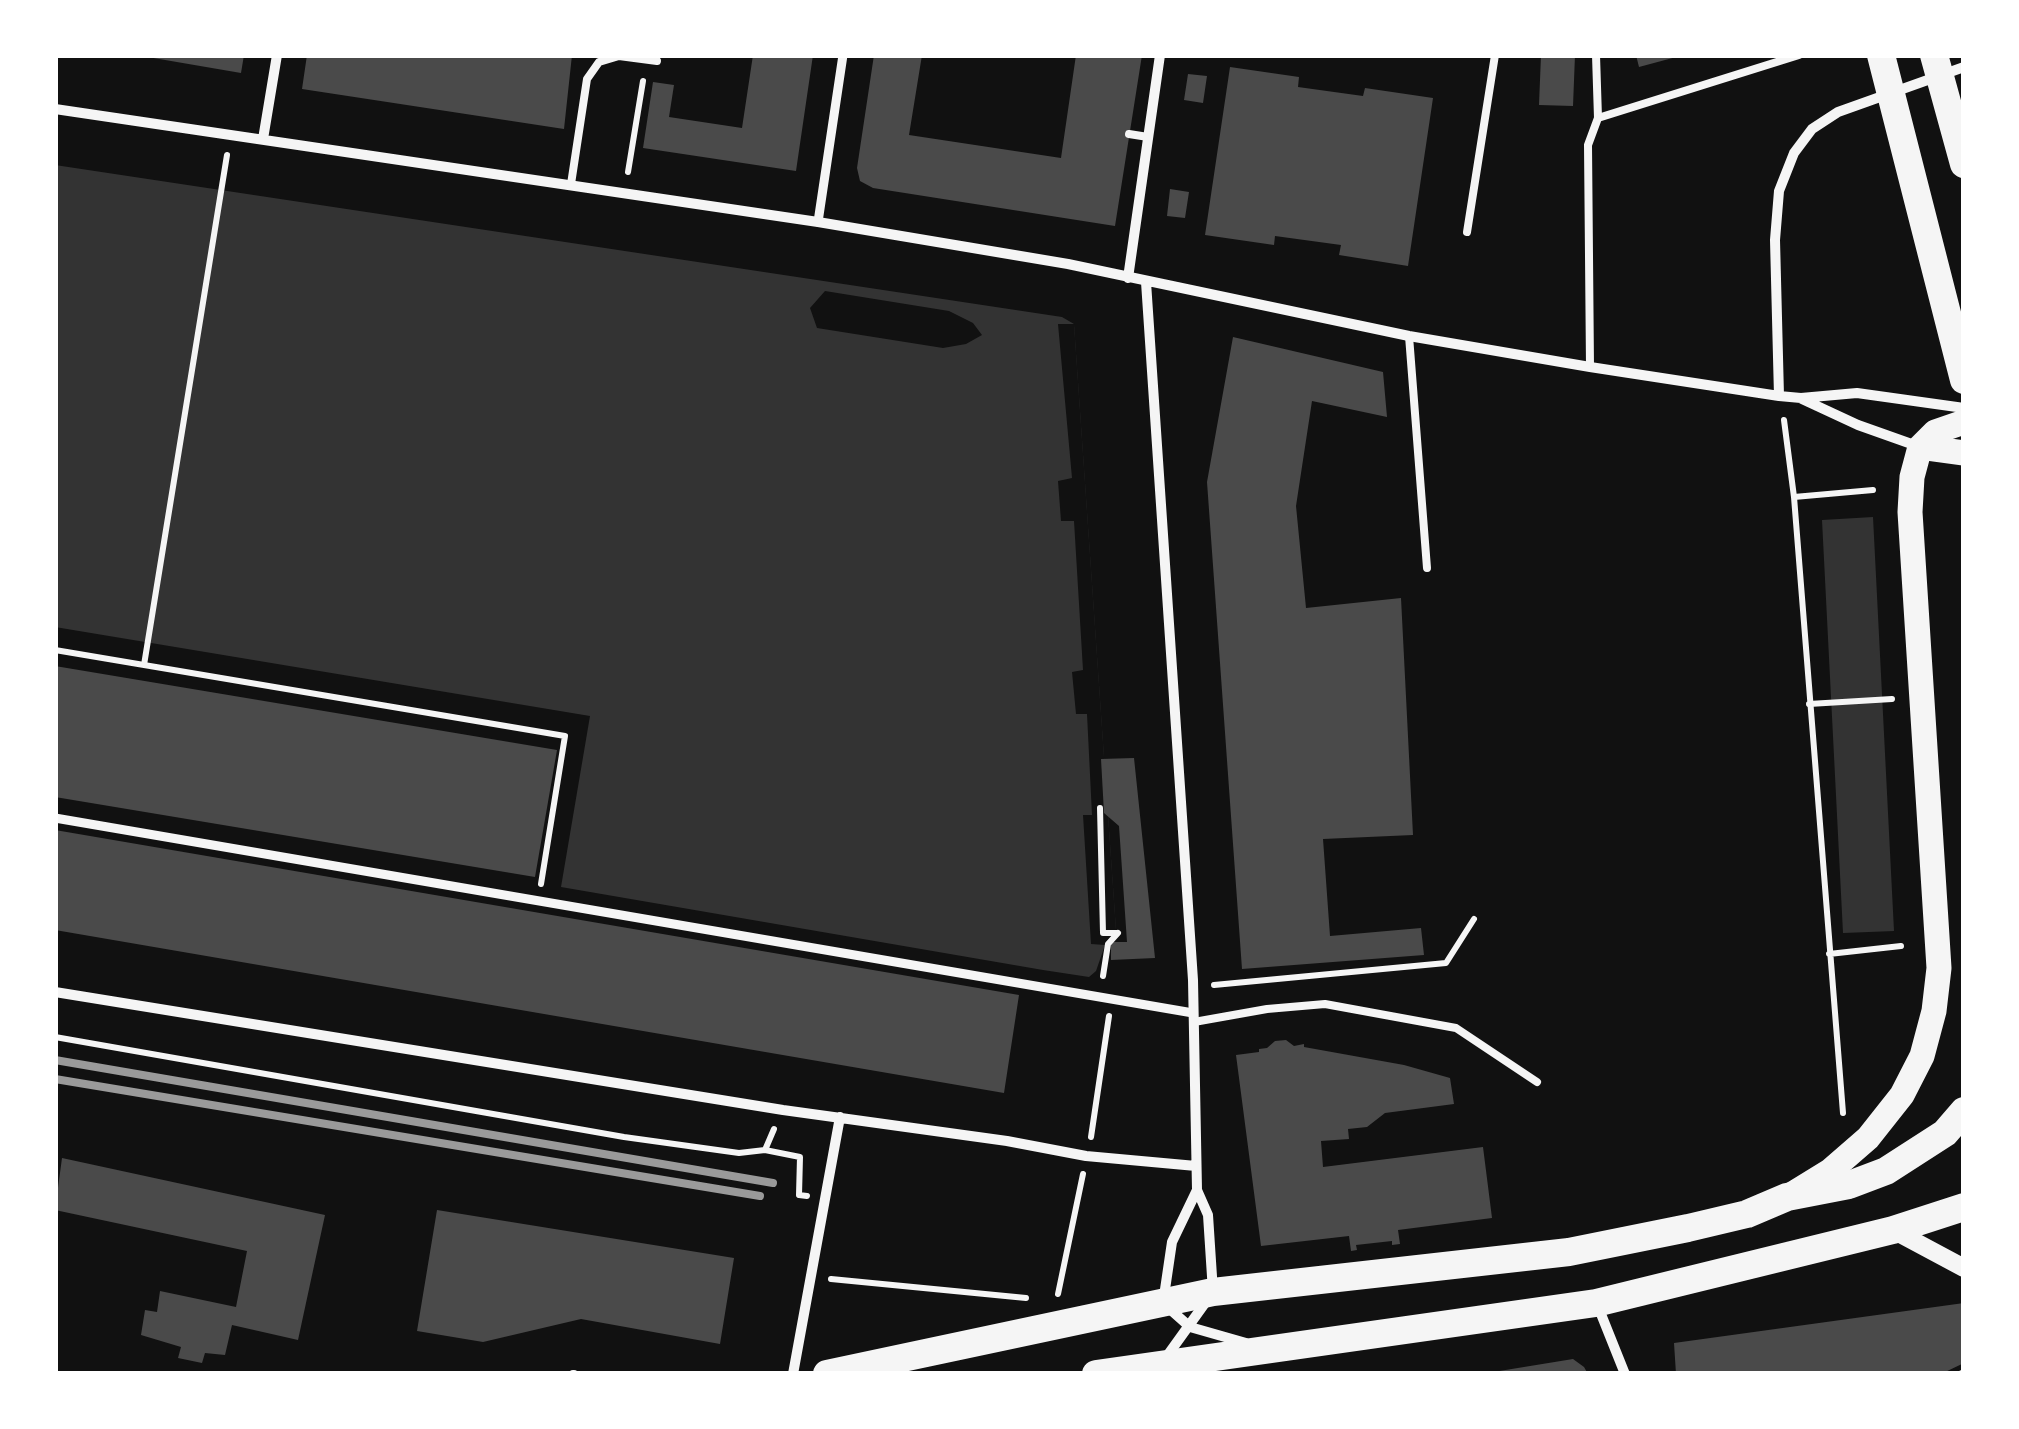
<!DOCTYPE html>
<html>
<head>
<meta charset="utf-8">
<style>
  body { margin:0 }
  #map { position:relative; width:2019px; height:1429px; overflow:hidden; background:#111; font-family:"Source Sans 3",sans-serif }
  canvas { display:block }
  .frame { position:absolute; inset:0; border:58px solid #fff; pointer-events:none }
</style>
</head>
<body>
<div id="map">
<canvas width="2019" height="1429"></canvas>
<div class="frame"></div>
</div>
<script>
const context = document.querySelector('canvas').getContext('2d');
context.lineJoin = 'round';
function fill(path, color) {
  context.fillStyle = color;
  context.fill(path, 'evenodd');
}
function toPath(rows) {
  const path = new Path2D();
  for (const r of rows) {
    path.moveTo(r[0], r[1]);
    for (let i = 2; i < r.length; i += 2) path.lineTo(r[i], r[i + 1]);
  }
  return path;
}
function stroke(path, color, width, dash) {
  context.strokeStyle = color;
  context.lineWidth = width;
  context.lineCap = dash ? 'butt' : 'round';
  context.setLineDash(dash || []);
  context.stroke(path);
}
fill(toPath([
  [55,165,1062,317,1074,324,1116,930,1105,945,1096,971,1089,977,1043,970,561,887,590,716,55,627],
  [825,291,949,311,973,323,982,335,966,344,943,348,817,328,810,308],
  [1873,517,1894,931,1843,933,1822,520]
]), '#333');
fill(toPath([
  [1058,324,1074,324,1116,930,1105,945,1091,944,1083,815,1092,815,1087,714,1076,714,1072,672,1083,670,1074,521,1061,521,1058,481,1072,478]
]), '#111');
fill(toPath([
  [136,55,244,55,241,73],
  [307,55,572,55,564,129,302,89],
  [753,55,813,55,796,171,643,148,653,82,674,85,669,117,742,128],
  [874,55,922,55,909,135,1061,158,1076,55,1142,55,1115,226,873,188,860,181,857,168],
  [1541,55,1575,55,1573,106,1539,105],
  [1636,55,1680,55,1680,56,1639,67],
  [1230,67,1299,77,1298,87,1363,96,1365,88,1433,98,1408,266,1339,255,1341,245,1275,236,1274,245,1205,235],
  [1188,74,1207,76,1203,103,1184,100],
  [1170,189,1189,192,1185,218,1167,216],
  [1233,337,1383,372,1387,417,1312,401,1296,506,1306,608,1401,598,1413,835,1323,839,1330,936,1421,928,1424,955,1242,969,1207,482],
  [55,666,557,750,535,877,55,797],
  [1134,758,1155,958,1111,960,1111,942,1127,942,1119,826,1104,813,1101,759],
  [55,830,1019,995,1004,1093,55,930],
  [1286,1040,1294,1046,1304,1044,1304,1047,1404,1065,1450,1078,1454,1104,1385,1113,1367,1127,1348,1129,1349,1139,1321,1141,1323,1167,1483,1147,1492,1218,1398,1230,1400,1244,1392,1245,1392,1241,1356,1245,1357,1250,1351,1251,1349,1236,1261,1246,1236,1055,1259,1052,1259,1049,1267,1048,1275,1041],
  [62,1158,325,1215,298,1340,232,1325,225,1355,205,1353,202,1363,178,1358,181,1347,141,1335,145,1310,157,1312,160,1291,236,1307,247,1251,55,1210],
  [437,1210,734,1258,720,1344,581,1319,483,1342,417,1331],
  [1964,1303,1964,1363,1941,1374,1676,1374,1674,1343],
  [1573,1359,1584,1367,1588,1374,1481,1374]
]), '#4a4a4a');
stroke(toPath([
  [227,155,144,665,565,736,541,884],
  [628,172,643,81],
  [1784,420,1794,497,1843,1113],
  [1794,497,1873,490],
  [55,650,144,665],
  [1809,704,1892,699],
  [1100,808,1103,933,1117,933],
  [1829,954,1901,946],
  [1103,976,1108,944,1118,933],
  [1214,985,1446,963,1474,919],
  [55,1037,624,1137,739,1153,765,1150,774,1129],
  [1091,1137,1109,1016],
  [765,1150,800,1157,799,1195,807,1196],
  [831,1279,1026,1298],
  [1058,1294,1083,1174],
  [1960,1374,1964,1372]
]), '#f5f5f5', 6);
stroke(toPath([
  [1598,118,1799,55],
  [1129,134,1148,137],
  [571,184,587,79,599,62,619,56,657,61],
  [1467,232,1495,55],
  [1409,336,1427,568],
  [1590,367,1588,145,1598,118,1596,55],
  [1194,1022,1267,1009,1325,1004,1456,1028,1537,1082],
  [573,1374,574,1374]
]), '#f5f5f5', 8);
stroke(toPath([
  [818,222,843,55],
  [55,818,1193,1013]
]), '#f5f5f5', 9);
stroke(toPath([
  [55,109,818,222,1068,264,1409,336,1590,367,1779,396,1801,398,1857,393,1964,408],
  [263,139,277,55],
  [1128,278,1160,55],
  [1146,282,1193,980,1197,1190,1208,1215,1213,1292,1167,1356],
  [1779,396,1775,240,1779,191,1794,153,1812,129,1838,112,1964,67],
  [1802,399,1858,425,1920,447],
  [55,992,783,1110,1007,1141,1086,1156,1196,1166],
  [1197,1190,1172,1242,1163,1303,1190,1327,1246,1343],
  [1597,1304,1625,1374],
  [793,1374,840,1117]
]), '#f5f5f5', 10);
stroke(toPath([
  [1893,1230,1964,1268]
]), '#f5f5f5', 18);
stroke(toPath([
  [1920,447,1964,453],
  [1791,1195,1830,1171,1868,1138,1902,1095,1922,1056,1934,1011,1939,968,1910,512,1912,477,1920,447,1935,432,1964,422]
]), '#f5f5f5', 25);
stroke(toPath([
  [1881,55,1964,380],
  [1934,55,1964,164],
  [827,1374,1213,1292,1569,1252,1688,1228,1747,1214,1787,1197,1849,1185,1886,1171,1945,1133,1964,1111],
  [1096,1374,1596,1303,1893,1230,1964,1207]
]), '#f5f5f5', 28);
stroke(toPath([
  [55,1060,773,1183],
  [55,1079,760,1196]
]), '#9a9a9a', 8);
</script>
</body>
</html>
